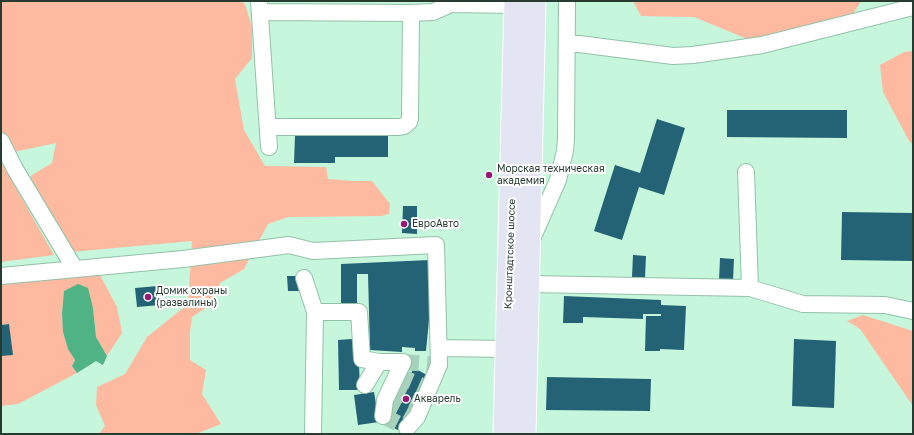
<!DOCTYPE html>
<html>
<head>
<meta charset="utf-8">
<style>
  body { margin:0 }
  #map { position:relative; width:914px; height:435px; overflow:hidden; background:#c6f6dc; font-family:"Golos Text",sans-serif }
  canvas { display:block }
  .frame { position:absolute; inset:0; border:2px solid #283b31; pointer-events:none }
</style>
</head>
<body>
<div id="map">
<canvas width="914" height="435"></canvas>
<div class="frame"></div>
</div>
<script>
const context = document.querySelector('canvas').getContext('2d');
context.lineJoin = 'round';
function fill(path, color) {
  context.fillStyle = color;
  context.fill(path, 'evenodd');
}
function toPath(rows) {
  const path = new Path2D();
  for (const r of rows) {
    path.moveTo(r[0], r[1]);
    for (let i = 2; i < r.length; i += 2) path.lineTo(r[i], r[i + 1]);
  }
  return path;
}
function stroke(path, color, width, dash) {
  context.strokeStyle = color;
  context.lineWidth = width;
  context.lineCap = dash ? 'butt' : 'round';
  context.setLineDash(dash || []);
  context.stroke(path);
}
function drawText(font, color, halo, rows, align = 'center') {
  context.font = font + ' "Golos Text",sans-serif';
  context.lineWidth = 4;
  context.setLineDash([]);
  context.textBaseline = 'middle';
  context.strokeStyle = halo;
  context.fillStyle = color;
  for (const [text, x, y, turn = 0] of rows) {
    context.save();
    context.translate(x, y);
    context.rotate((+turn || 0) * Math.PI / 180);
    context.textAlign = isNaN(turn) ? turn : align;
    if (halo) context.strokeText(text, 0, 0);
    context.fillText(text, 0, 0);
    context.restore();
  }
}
fill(toPath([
  [1,1,240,1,245,4,252,27,252,58,235,79,244,130,265,166,326,167,328,179,353,181,372,181,390,204,389,214,381,216,288,217,268,224,244,269,220,283,213,303,192,317,190,332,190,360,206,370,202,394,221,424,196,434,99,434,105,426,96,405,97,387,125,374,147,337,188,304,192,241,71,252,28,183,32,175,52,163,56,143,9,153,1,132],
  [633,1,861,1,848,22,774,50,694,17,641,16],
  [913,51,913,145,909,141,883,92,880,65,904,52],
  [1,162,54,255,1,262],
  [100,275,117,307,122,333,107,356,96,337,93,308,64,291,62,313,63,332,68,349,75,360,72,366,77,373,18,404,1,406,1,356,9,324,1,325,1,284],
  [863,315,913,331,913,406,860,329,847,321]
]), '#fdbaa0');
fill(toPath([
  [78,284,88,288,93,308,96,337,107,356,103,365,96,361,77,373,72,366,75,360,68,349,63,332,62,313,64,291]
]), '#4fb385');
fill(toPath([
  [727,110,847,110,847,138,727,137],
  [657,119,685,128,664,195,639,187,622,240,594,231,615,165,640,173],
  [295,136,388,136,388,157,335,157,335,163,294,163],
  [403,206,417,206,417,234,402,233],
  [842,212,913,213,913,261,841,260],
  [633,255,646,256,645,278,632,277],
  [720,258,734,259,733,281,719,281],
  [430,260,430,309,426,351,415,351,415,348,402,347,402,352,370,350,368,274,357,274,357,304,341,305,341,264],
  [287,276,300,276,301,291,288,291],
  [158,286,160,305,137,307,135,288],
  [564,296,661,300,661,305,686,306,684,350,660,349,660,351,645,351,646,316,661,316,661,314,643,314,643,319,583,317,583,323,563,323],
  [9,324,13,355,1,356,1,325],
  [352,337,358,337,360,390,339,390,338,340,352,339],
  [794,339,836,341,834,408,792,406],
  [414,368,427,375,398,430,385,424],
  [547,377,651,379,650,411,546,410],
  [374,392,379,422,358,425,354,395]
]), '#246376');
stroke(toPath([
  [403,362,439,365],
  [397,375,429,389],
  [390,389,422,404],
  [385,400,417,417],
  [383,416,407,428]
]), '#a6d1ba', 16, [16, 8]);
const minor = toPath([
  [259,1,269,147],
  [260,12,411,13,433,12,451,4,515,5],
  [567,44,579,44,673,56,693,55,762,45,913,7],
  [268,127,399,127,404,126,409,122,410,118,411,13],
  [1,141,15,169,75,269],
  [532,239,558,180,565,151,566,139,567,1],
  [1,276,183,259,289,245,313,251,436,245,439,365,417,417,407,428],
  [304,278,315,312,313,434],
  [529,284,750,288,746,172],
  [750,288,803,304,885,305,913,311],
  [315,312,359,312,362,359,379,362,365,385],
  [439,348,507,349],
  [379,362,403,362,385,400,383,416]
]);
const major = toPath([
  [504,434,515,1],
  [525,434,535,1]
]);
stroke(minor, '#93c1a8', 18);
stroke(major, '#fff', 23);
stroke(minor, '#fff', 16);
stroke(major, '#e3e5f3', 21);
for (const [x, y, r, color] of [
  [489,175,4,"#941974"],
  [404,224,4,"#941974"],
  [148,297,4,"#941974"],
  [406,399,4,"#941974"]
]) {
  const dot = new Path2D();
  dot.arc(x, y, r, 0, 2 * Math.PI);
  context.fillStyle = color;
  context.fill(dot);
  stroke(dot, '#fff', 1.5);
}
drawText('10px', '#283b31', '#fff', [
  ["Морская техническая",497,169],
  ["академия",497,181],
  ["ЕвроАвто",412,224],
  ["Домик охраны",156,291],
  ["(развалины)",156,303],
  ["Акварель",414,399]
], 'left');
drawText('10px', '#283b31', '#fff', [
  ["Кронштадтское шоссе",510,254,-88]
]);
</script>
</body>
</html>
